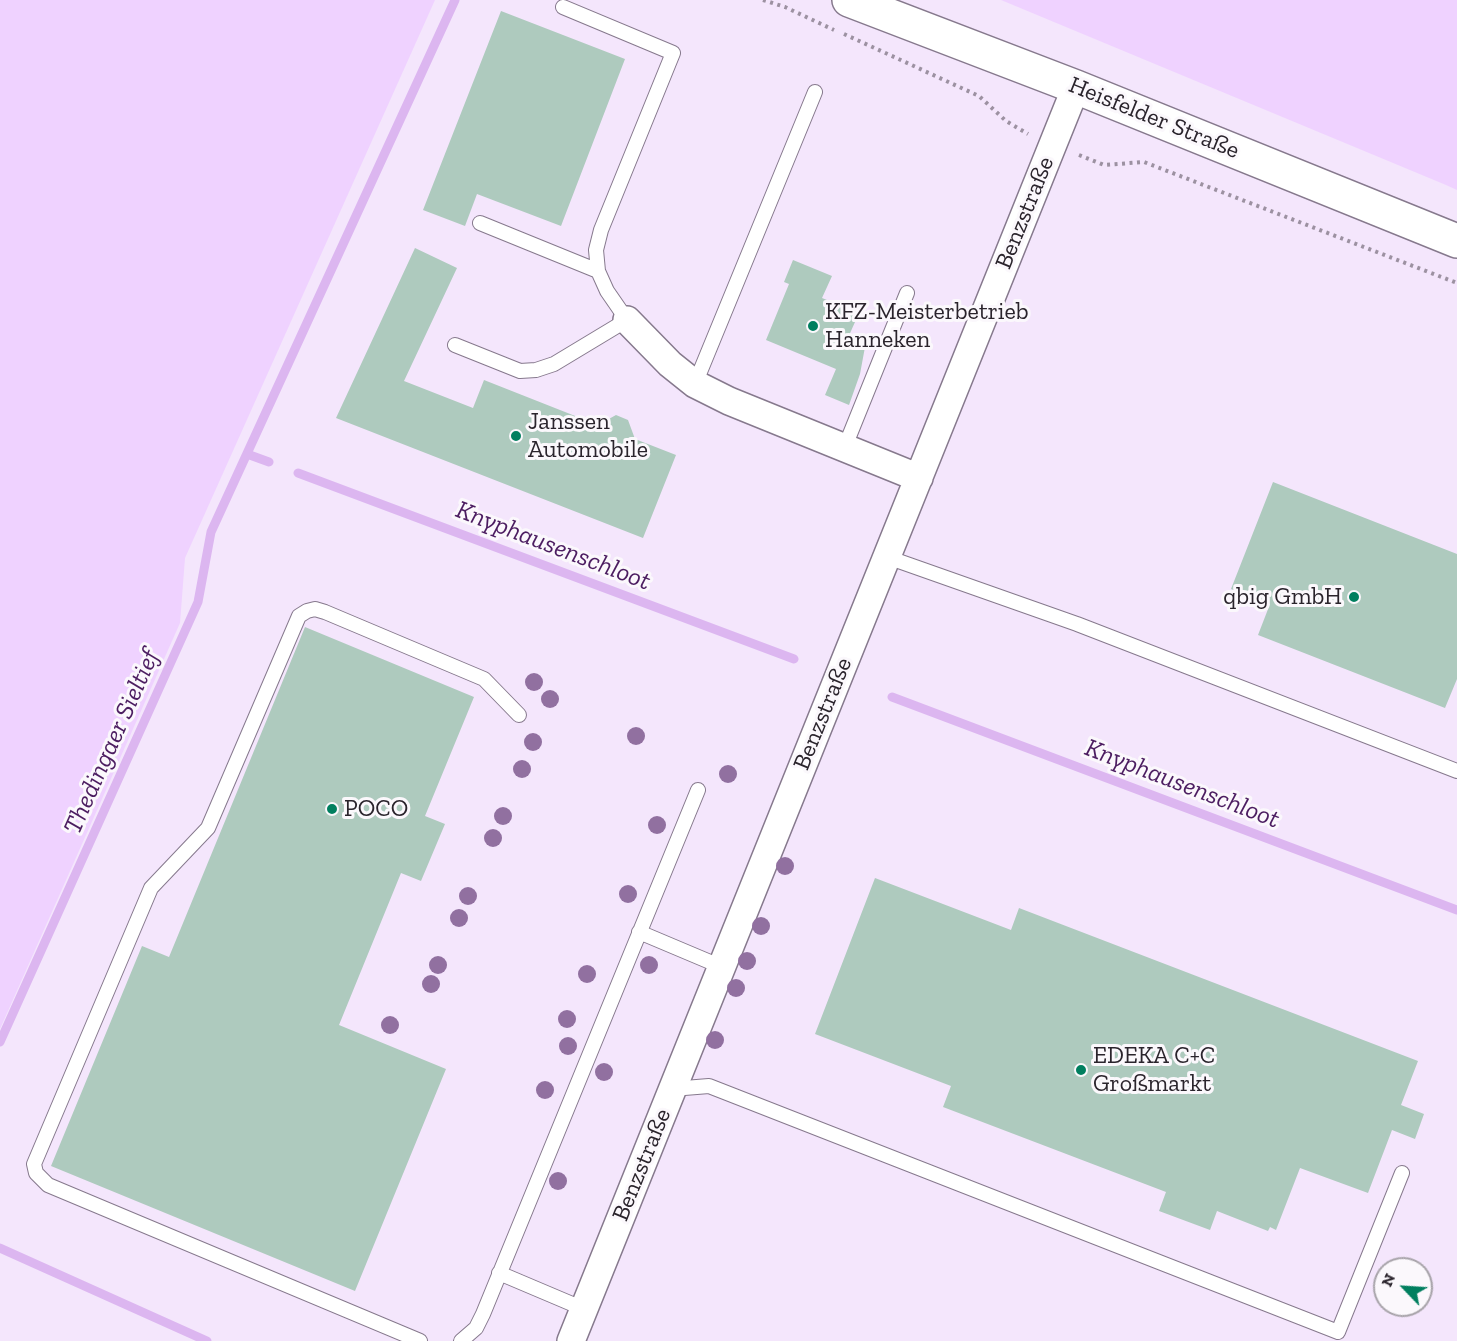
<!DOCTYPE html>
<html>
<head>
<meta charset="utf-8">
<style>
  body { margin:0 }
  #map { position:relative; width:1457px; height:1341px; overflow:hidden; background:#f4e6fc; font-family:"Zilla Slab",serif }
  canvas { display:block }
  .north { position:absolute; left:1373px; top:1257px; width:60px; height:60px; box-sizing:border-box; background:#fbf8fc; border:2px solid #a7a3a9; border-radius:50%; rotate:295deg; font-size:16px; font-weight:700; line-height:24px; text-align:center; color:#2a242c }
  .north::after { content:''; display:block; margin:auto; width:21px; height:27px; background:#017f5f; clip-path:polygon(50% 0,100% 100%,50% 72%,0 100%) }
</style>
</head>
<body>
<div id="map">
<canvas width="1457" height="1341"></canvas>
<div class="north">N</div>
</div>
<script>
const context = document.querySelector('canvas').getContext('2d');
context.lineJoin = 'round';
function fill(path, color) {
  context.fillStyle = color;
  context.fill(path, 'evenodd');
}
function toPath(rows) {
  const path = new Path2D();
  for (const r of rows) {
    path.moveTo(r[0], r[1]);
    for (let i = 2; i < r.length; i += 2) path.lineTo(r[i], r[i + 1]);
  }
  return path;
}
function stroke(path, color, width, dash) {
  context.strokeStyle = color;
  context.lineWidth = width;
  context.lineCap = dash ? 'butt' : 'round';
  context.setLineDash(dash || []);
  context.stroke(path);
}
function drawText(font, color, halo, rows, align = 'center') {
  context.font = font + ' "Zilla Slab",serif';
  context.lineWidth = 6;
  context.setLineDash([]);
  context.textBaseline = 'middle';
  context.strokeStyle = halo;
  context.fillStyle = color;
  for (const [text, x, y, turn = 0] of rows) {
    context.save();
    context.translate(x, y);
    context.rotate((+turn || 0) * Math.PI / 180);
    context.textAlign = isNaN(turn) ? turn : align;
    if (halo) context.strokeText(text, 0, 0);
    context.fillText(text, 0, 0);
    context.restore();
  }
}
fill(toPath([
  [0,0,435,0,185,558,180,623,0,1029],
  [1001,0,1457,0,1457,190,1446,185]
]), '#efd2ff');
stroke(toPath([
  [247,454,269,462],
  [298,473,794,659],
  [892,697,1457,910],
  [0,1042,198,602,211,532,455,0],
  [0,1248,207,1341]
]), '#dcb6f0', 9);
fill(toPath([
  [501,11,625,59,561,226,477,194,465,226,423,210],
  [415,248,457,268,404,381,473,408,484,380,598,425,616,415,628,420,635,439,676,455,643,538,336,418],
  [793,260,832,276,822,298,859,313,847,340,865,347,860,374,849,405,825,395,836,369,766,340,789,284,784,282],
  [1273,482,1457,554,1457,679,1445,708,1258,635,1270,604,1231,589],
  [305,627,474,697,425,816,445,824,421,881,401,873,339,1025,446,1069,355,1291,51,1166,142,946,169,957],
  [875,878,1011,930,1019,908,1418,1061,1401,1105,1424,1114,1415,1139,1392,1130,1368,1193,1300,1168,1276,1230,1270,1227,1268,1231,1217,1211,1210,1230,1159,1211,1166,1192,943,1107,951,1086,815,1034]
]), '#aecabe');
const service = toPath([
  [480,223,598,271],
  [455,345,520,371,536,370,554,364,627,320,607,291,598,271,596,250,601,230,673,53,563,7],
  [695,384,815,92],
  [844,449,907,293],
  [887,557,1077,624,1457,771],
  [639,932,722,967],
  [672,1089,709,1086,1338,1332,1402,1173],
  [499,1273,584,1309],
  [420,1341,48,1185,36,1173,34,1164,151,888,208,828,299,616,307,611,315,609,325,612,484,679,519,715],
  [461,1341,476,1328,483,1314,698,790]
]);
const minor = toPath([
  [627,320,670,364,695,384,729,401,919,478],
  [571,1341,1076,87]
]);
const primary = toPath([
  [849,0,1076,87,1457,241]
]);
stroke(service, '#86798d', 16);
stroke(minor, '#86798d', 30);
stroke(primary, '#86798d', 36);
stroke(toPath([
  [763,0,785,7,834,30],
  [844,34,979,96,1006,121,1028,134],
  [1079,155,1104,165,1144,162,1457,283]
]), '#9c91a1', 4, [3, 4.5]);
stroke(service, '#fff', 14);
stroke(minor, '#fff', 27);
stroke(primary, '#fff', 33);
context.fillStyle = '#9170a0';
for (const [x, y] of [
  [534,682],
  [550,699],
  [636,736],
  [533,742],
  [522,769],
  [728,774],
  [503,816],
  [657,825],
  [493,838],
  [785,866],
  [628,894],
  [468,896],
  [459,918],
  [761,926],
  [747,961],
  [438,965],
  [649,965],
  [587,974],
  [431,984],
  [736,988],
  [567,1019],
  [390,1025],
  [715,1040],
  [568,1046],
  [604,1072],
  [545,1090],
  [558,1181]
]) {
  context.beginPath();
  context.arc(x, y, 9, 0, 2 * Math.PI);
  context.fill();
}
for (const [x, y, r, color] of [
  [813,326,6,"#017f5f"],
  [516,436,6,"#017f5f"],
  [1354,597,6,"#017f5f"],
  [332,809,6,"#017f5f"],
  [1081,1070,6,"#017f5f"]
]) {
  const dot = new Path2D();
  dot.arc(x, y, r, 0, 2 * Math.PI);
  context.fillStyle = color;
  context.fill(dot);
  stroke(dot, '#fbf8fc', 2);
}
drawText('24px', '#2a242c', '#fbf8fc', [
  ["Heisfelder Straße",1154,118,22],
  ["Benzstraße",1025,213,-68],
  ["Benzstraße",823,714,-68],
  ["Benzstraße",642,1165,-68]
]);
drawText('24px', '#2a242c', '#fbf8fc', [
  ["KFZ-Meisterbetrieb",825,312],
  ["Hanneken",825,340],
  ["Janssen",528,422],
  ["Automobile",528,450],
  ["qbig GmbH",1342,597,"right"],
  ["POCO",344,809],
  ["EDEKA C+C",1093,1056],
  ["Großmarkt",1093,1084]
], 'left');
drawText('italic 26px', '#4c1d61', '#fbf8fc', [
  ["Knyphausenschloot",553,546,21],
  ["Thedingaer Sieltief",112,742,-66],
  ["Knyphausenschloot",1182,784,21]
]);
</script>
</body>
</html>
